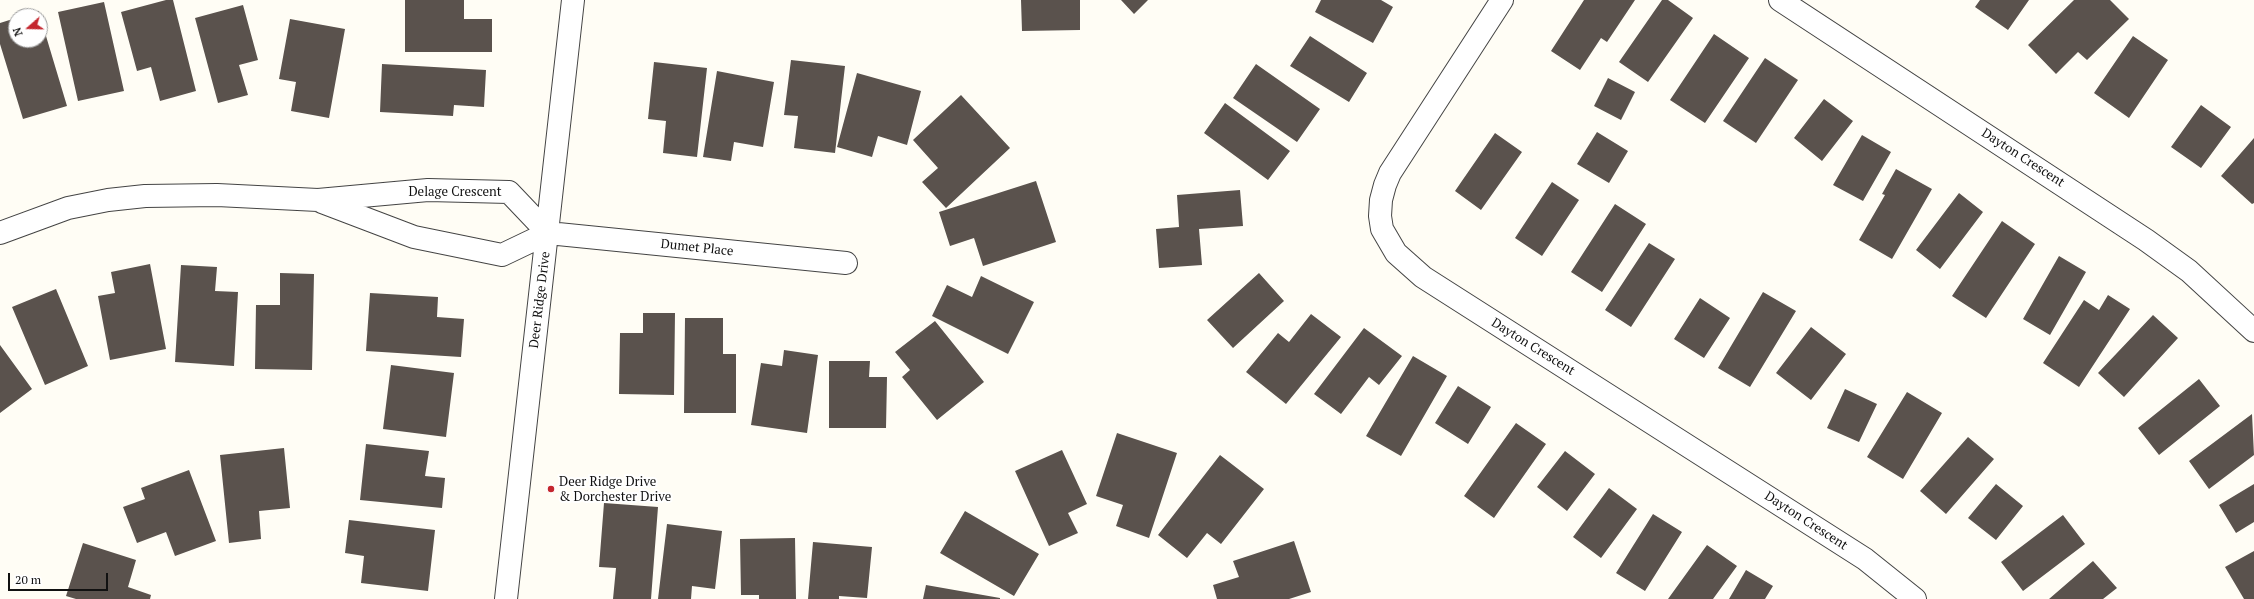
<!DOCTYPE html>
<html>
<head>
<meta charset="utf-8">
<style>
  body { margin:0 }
  #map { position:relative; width:2254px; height:599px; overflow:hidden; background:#fffdf5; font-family:"PT Serif",serif }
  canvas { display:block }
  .north { position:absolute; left:8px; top:8px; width:40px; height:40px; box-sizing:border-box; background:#fff; border:1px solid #a0a0a0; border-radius:50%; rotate:250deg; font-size:11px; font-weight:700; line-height:16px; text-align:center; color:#111 }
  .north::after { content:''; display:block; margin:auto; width:14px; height:18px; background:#c4262e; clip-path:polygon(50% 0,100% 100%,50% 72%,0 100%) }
  .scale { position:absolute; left:8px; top:573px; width:100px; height:18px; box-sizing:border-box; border:2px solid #111; border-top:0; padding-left:5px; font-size:12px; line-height:14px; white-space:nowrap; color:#111; -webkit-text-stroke:3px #fff; paint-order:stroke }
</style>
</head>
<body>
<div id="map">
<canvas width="2254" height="599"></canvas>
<div class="north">N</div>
<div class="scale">20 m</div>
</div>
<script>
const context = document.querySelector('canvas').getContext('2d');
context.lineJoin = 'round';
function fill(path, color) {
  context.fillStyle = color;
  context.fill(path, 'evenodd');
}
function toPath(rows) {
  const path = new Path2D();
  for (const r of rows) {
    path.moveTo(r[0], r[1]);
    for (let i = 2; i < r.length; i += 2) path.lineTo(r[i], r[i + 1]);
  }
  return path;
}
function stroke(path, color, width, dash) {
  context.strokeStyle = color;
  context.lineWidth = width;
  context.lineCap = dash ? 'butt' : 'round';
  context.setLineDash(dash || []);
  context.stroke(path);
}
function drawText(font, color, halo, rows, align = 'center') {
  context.font = font + ' "PT Serif",serif';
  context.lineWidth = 4;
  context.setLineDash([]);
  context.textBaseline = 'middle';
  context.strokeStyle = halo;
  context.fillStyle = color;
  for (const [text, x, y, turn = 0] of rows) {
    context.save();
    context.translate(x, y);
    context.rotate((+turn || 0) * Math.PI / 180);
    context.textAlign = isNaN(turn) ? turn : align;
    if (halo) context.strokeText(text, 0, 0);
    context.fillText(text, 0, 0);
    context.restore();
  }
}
fill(toPath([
  [166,0,173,0,196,91,160,101,151,67,137,71,121,12],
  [405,0,464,0,464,19,492,19,492,52,405,52],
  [1021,0,1080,0,1080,30,1022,31],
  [1121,0,1148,0,1134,14],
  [1321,0,1381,0,1393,7,1373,43,1315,12],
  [1584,0,1635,0,1607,42,1601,38,1580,70,1551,51],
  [1662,0,1668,0,1693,18,1648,82,1619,62],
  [1980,0,2029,0,2008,30,1975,7],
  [2074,0,2110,0,2129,19,2087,60,2078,52,2056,74,2028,45],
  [104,2,124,91,78,101,58,12],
  [243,5,258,60,239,65,248,95,218,103,195,18],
  [39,11,40,16,23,16],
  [40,16,67,106,23,119,0,44,0,23,16,18,16,40,40,40],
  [290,19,345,29,329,118,291,111,296,82,279,79],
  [1714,34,1749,58,1705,123,1670,100],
  [1310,36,1367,73,1349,102,1290,66],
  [2133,36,2168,60,2129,118,2094,93],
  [1765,58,1798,80,1756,143,1723,121],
  [791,60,845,66,835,153,794,148,798,116,784,115],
  [654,62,707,68,697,157,663,153,666,121,648,119],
  [382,64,486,70,484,107,454,105,453,116,380,112],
  [1256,64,1320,109,1297,142,1233,98],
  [717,71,774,82,763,147,734,142,731,161,703,157],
  [857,73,921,91,907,145,878,136,872,157,837,147],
  [1608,78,1635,92,1621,120,1594,106],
  [961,95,1010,148,946,208,922,182,938,168,913,140],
  [1824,99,1853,121,1822,161,1794,138],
  [1225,103,1290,151,1268,180,1204,133],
  [2201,105,2231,127,2201,168,2171,147],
  [1597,132,1628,151,1609,183,1577,164],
  [1495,133,1522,152,1481,210,1455,191],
  [1862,135,1891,152,1863,201,1833,185],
  [2254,138,2254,203,2252,204,2221,176],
  [1896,169,1932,189,1892,259,1859,240,1885,195,1882,194],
  [1036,181,1056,242,983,266,974,238,950,246,939,212],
  [1552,182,1579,200,1542,256,1515,238],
  [1240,190,1243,226,1199,229,1202,265,1159,268,1156,229,1179,227,1177,195],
  [1959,193,1983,212,1940,269,1916,250],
  [1615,204,1646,224,1602,292,1571,272],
  [2002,221,2035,244,1986,318,1952,296],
  [1649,243,1675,259,1631,327,1605,310],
  [2059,256,2086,272,2050,335,2023,319],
  [150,264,166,349,110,360,98,296,115,293,111,272],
  [181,265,217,267,215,291,238,292,234,366,175,362],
  [280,273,314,274,312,370,255,369,256,305,280,305],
  [1259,273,1284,301,1233,348,1207,320],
  [981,276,1034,302,1008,354,932,316,947,285,972,297],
  [56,289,88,366,45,385,12,307],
  [1763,292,1796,311,1750,387,1718,368],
  [370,293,438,297,437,317,464,319,461,357,366,351],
  [2108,295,2130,309,2079,387,2043,363,2084,300,2099,310],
  [1700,298,1730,318,1704,358,1674,339],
  [643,313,675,313,674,395,619,394,620,333,643,333],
  [1311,314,1341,337,1286,404,1246,372,1278,333,1289,342],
  [2153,315,2178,338,2124,397,2098,373],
  [685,318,723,318,723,354,736,354,736,413,684,413],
  [935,321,984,382,937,420,902,377,910,370,895,352],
  [1811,327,1846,354,1811,400,1776,373],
  [1364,328,1402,356,1379,385,1369,377,1341,414,1314,394],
  [0,345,32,389,0,413],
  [784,350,818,355,807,433,751,425,761,363,782,366],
  [1413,356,1447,376,1401,456,1366,436],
  [829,361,870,361,869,377,887,377,886,428,829,428],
  [391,365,454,373,446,437,383,429],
  [2199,379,2220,406,2159,455,2138,428],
  [1458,386,1491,407,1468,444,1435,423],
  [1845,389,1877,404,1859,442,1827,428],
  [1907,392,1942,413,1903,479,1867,457],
  [2252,414,2254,455,2209,489,2189,461],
  [1516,423,1546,444,1494,518,1464,496],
  [1117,433,1177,453,1149,538,1116,526,1123,505,1096,496],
  [1968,437,1994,459,1946,514,1920,491],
  [366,444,429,451,425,476,445,478,442,508,360,500],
  [284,448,290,508,259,511,261,539,229,543,220,455],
  [1062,450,1087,504,1068,513,1078,533,1049,546,1015,471],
  [1565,451,1595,474,1567,511,1537,487],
  [1220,455,1264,489,1221,544,1207,533,1187,558,1158,535],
  [189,470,216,541,175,556,166,532,137,543,123,507,145,499,141,488],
  [1996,484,2023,506,1996,540,1968,518],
  [2254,484,2254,522,2236,533,2219,505],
  [1609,488,1637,509,1601,558,1573,537],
  [604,503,658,507,651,599,613,599,616,568,599,567],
  [965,511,1039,554,1014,596,940,553],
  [1653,514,1682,532,1645,591,1616,573],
  [2063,515,2085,544,2023,591,2001,562],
  [349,520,435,530,428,591,361,583,364,556,345,553],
  [667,524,722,531,715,589,692,586,691,599,658,599],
  [795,538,796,599,759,599,759,595,741,595,740,539],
  [1294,541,1311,592,1289,599,1217,599,1213,585,1239,577,1233,561],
  [813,542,872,547,867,598,839,596,839,599,808,599],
  [83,543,136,560,128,587,151,595,150,599,76,599,66,596],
  [1707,545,1737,566,1713,599,1668,599],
  [2254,551,2254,599,2244,599,2225,567],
  [2093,561,2117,588,2103,599,2049,599],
  [1746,570,1773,586,1765,599,1729,599],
  [926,585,1000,598,1000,599,923,599]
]), '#5a524d');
const minor = toPath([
  [1502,0,1390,173,1385,185,1381,200,1380,216,1382,229,1396,253,1423,277,1865,559,1915,599],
  [1780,0,2146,240,2189,271,2254,331],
  [322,202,414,237,502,255,548,233],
  [0,233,68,208,108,200,145,196,217,195,318,200,428,190,509,192,548,233],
  [548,233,846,263],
  [506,599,573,0]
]);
stroke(minor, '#444', 24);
stroke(minor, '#fff', 22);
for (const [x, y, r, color] of [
  [551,489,4,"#c4262e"]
]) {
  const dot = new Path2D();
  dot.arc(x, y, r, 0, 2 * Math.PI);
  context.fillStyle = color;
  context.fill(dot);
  stroke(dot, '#fff', 1.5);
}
drawText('13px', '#111', '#fff', [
  ["Dayton Crescent",2023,158,33],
  ["Delage Crescent",455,192],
  ["Dumet Place",697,248,6],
  ["Deer Ridge Drive",540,300,-83],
  ["Dayton Crescent",1533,347,32],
  ["Dayton Crescent",1806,521,33]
]);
drawText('13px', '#111', '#fff', [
  ["Deer Ridge Drive",559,482],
  ["& Dorchester Drive",559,497]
], 'left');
</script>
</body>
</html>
